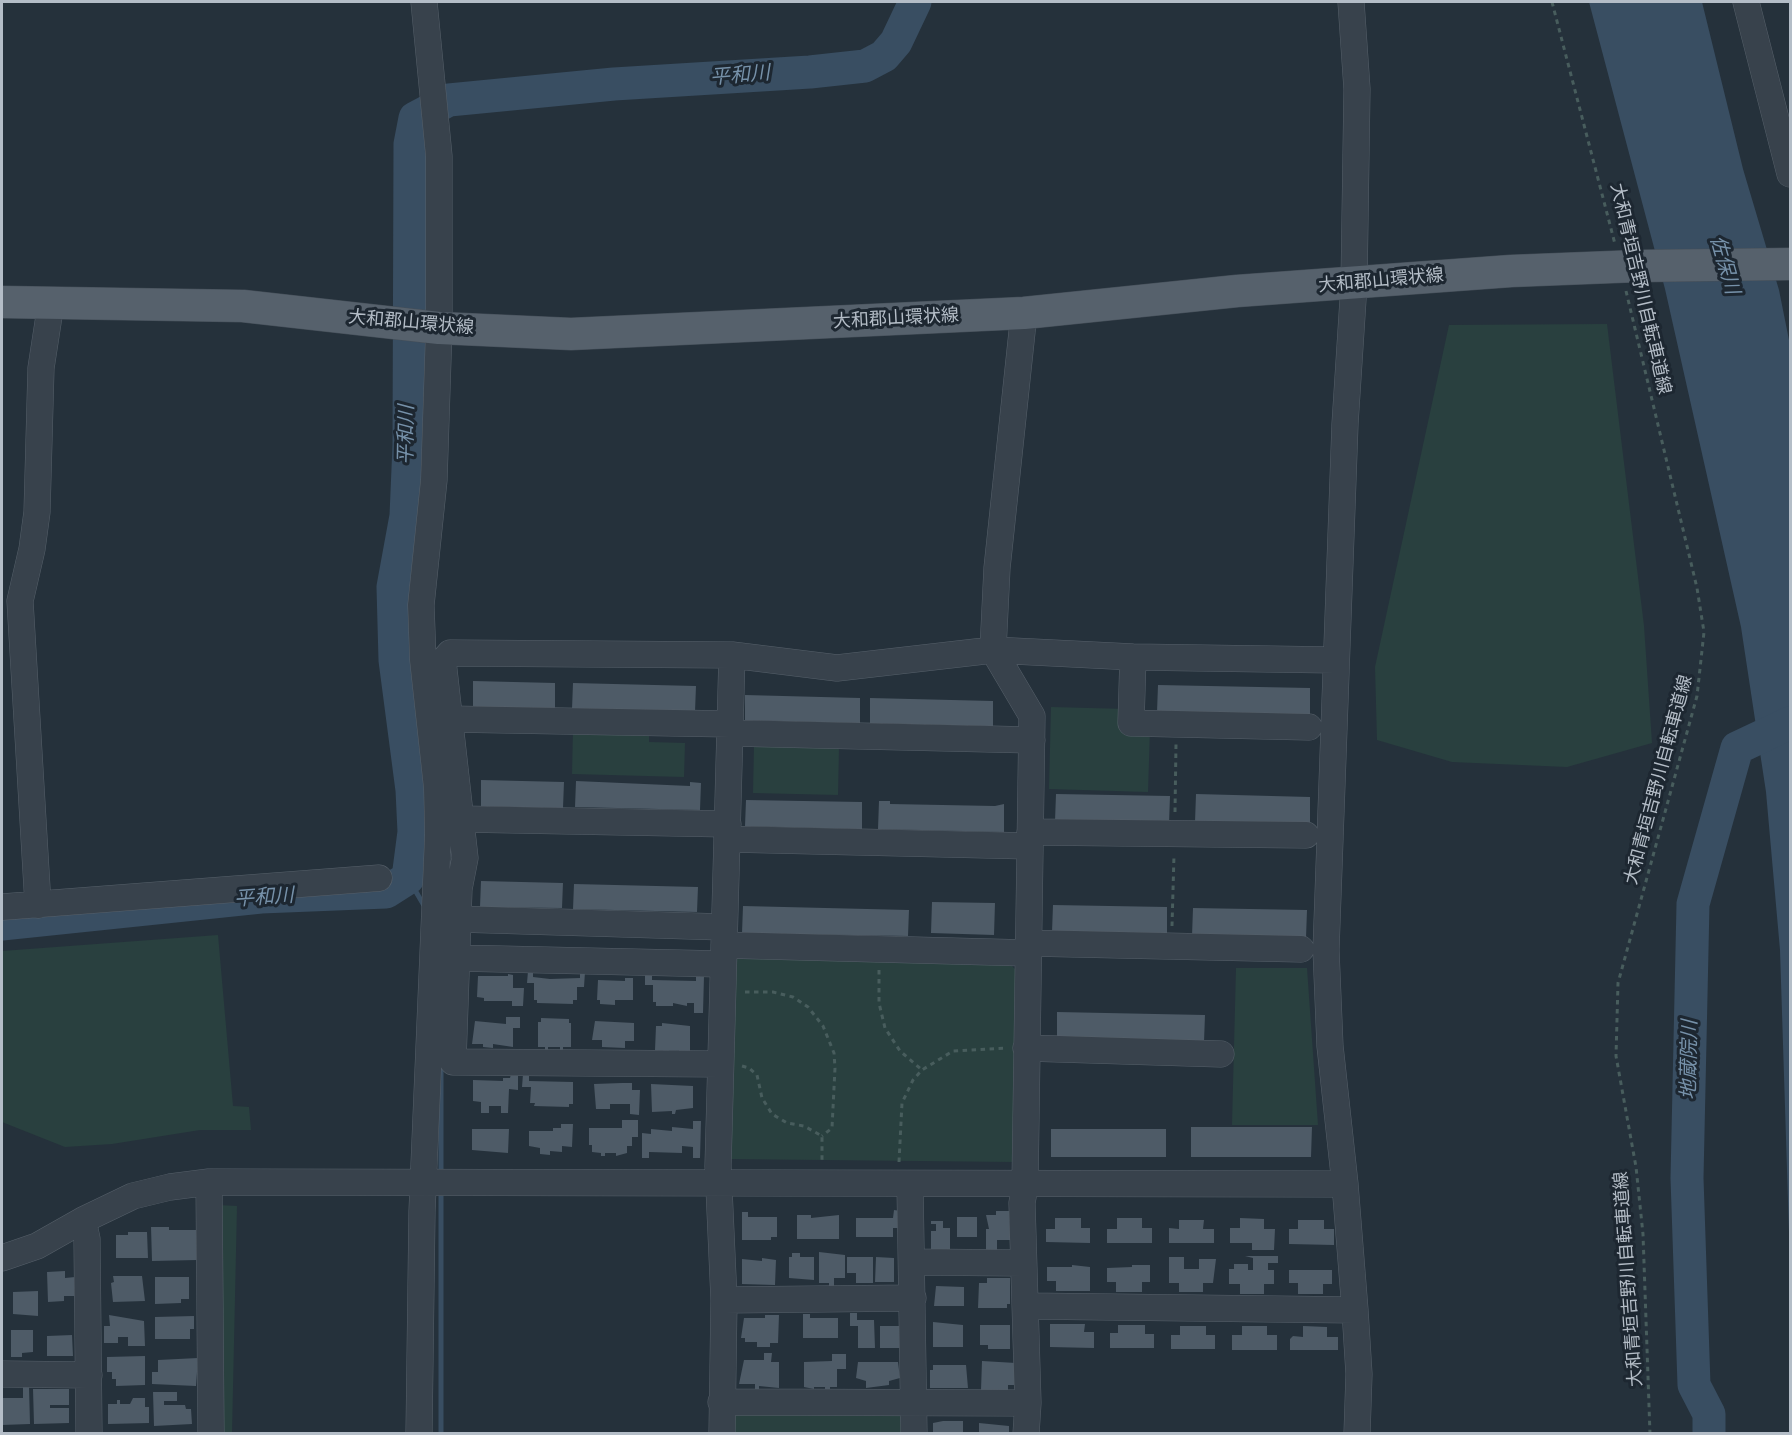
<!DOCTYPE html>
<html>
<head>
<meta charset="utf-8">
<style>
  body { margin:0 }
  #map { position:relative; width:1792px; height:1435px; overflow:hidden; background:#25313b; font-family:"Space Grotesk",sans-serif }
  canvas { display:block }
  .frame { position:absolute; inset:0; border:3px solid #b4bdc7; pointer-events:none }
</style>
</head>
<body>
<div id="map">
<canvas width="1792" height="1435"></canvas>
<div class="frame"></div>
</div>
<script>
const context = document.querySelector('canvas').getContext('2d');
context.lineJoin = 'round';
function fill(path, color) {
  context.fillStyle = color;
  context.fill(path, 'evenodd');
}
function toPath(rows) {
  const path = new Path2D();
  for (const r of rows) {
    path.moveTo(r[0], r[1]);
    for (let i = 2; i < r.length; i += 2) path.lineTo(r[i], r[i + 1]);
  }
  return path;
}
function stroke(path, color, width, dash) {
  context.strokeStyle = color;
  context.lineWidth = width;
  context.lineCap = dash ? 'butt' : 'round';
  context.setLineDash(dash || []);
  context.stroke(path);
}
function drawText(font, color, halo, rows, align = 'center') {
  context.font = font + ' "Space Grotesk","Noto Sans JP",sans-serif';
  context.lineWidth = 6;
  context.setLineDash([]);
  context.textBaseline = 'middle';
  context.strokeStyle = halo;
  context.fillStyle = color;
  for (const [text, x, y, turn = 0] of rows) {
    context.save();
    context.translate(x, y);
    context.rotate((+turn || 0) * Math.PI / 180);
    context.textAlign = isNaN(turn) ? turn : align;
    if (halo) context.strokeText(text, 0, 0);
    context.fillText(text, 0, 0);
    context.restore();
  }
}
fill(toPath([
  [1607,324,1644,626,1652,743,1567,767,1452,762,1377,740,1375,667,1449,325],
  [1051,707,1127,709,1150,729,1148,792,1049,789],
  [573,729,649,731,649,742,685,743,684,777,572,774],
  [754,746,839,748,838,795,753,793],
  [218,935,233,1106,249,1107,251,1130,200,1130,112,1144,65,1147,2,1122,2,951],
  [740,956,1009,963,1018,972,1014,1162,727,1159,730,967],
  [1236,968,1307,968,1318,1125,1232,1125],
  [218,1205,237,1206,232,1433,218,1434],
  [737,1411,899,1412,906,1421,906,1433,729,1434,728,1419]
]), '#29403f');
fill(toPath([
  [1589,2,1702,2,1743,169,1779,290,1790,345,1790,1264,1780,950,1766,792,1741,627,1665,289]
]), '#394e62');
stroke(toPath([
  [408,878,426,909],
  [441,1060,441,1177],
  [441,1434,441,1189]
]), '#394e62', 5);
stroke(toPath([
  [2,924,261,897,386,892,408,878,414,832,412,790,395,660,393,587,406,516,409,445,410,144,415,118,449,100,614,84,810,72,865,66,884,56,896,42,915,2],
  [1709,1434,1709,1414,1694,1385,1687,1178,1693,904,1737,748,1790,723]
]), '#394e62', 33);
fill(toPath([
  [473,681,555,683,555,709,473,707],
  [573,683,696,686,695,712,572,709],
  [1158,685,1310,688,1310,715,1157,712],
  [745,695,860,698,860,723,745,720],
  [870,698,993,701,993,726,870,723],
  [481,780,564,782,563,808,481,806],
  [576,781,690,786,690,782,701,783,700,810,575,807],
  [1056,794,1170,796,1169,824,1055,821],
  [1196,794,1310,797,1310,825,1195,822],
  [746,800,862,802,862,829,745,826],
  [879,801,890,801,890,804,995,806,1004,804,1004,832,878,829],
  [481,881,563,883,562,908,480,907],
  [574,884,698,887,697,912,573,909],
  [932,902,995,903,994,935,931,933],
  [1053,905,1167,907,1167,934,1052,932],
  [743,906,909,910,908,936,742,933],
  [1193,908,1307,910,1306,938,1192,936],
  [528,971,533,971,533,977,550,979,580,978,580,972,585,972,584,987,577,987,577,1000,573,1000,573,1004,537,1003,537,1000,534,1000,534,983,527,983],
  [508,974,513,975,513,988,524,988,523,1006,512,1006,512,1001,484,1001,484,998,477,997,478,976,508,976],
  [645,974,652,974,652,980,696,981,696,976,704,976,703,1013,694,1013,694,1003,687,1003,687,1006,673,1003,673,1006,656,1006,656,1002,653,1002,653,985,645,985],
  [625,978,633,978,633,1000,615,1000,615,1005,600,1004,600,1000,597,1000,598,980,625,981],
  [1057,1012,1205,1015,1204,1042,1057,1039],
  [506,1017,520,1017,520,1028,513,1028,513,1047,493,1044,493,1048,483,1047,483,1044,472,1044,475,1021,506,1024],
  [541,1018,569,1019,569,1023,571,1023,571,1047,563,1047,563,1051,560,1051,560,1047,548,1047,548,1051,545,1051,545,1047,538,1047,538,1022,541,1022],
  [595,1021,634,1023,634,1041,625,1041,625,1048,602,1047,602,1040,592,1040],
  [662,1023,690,1026,690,1051,679,1054,679,1050,669,1050,669,1054,663,1054,663,1050,655,1050,656,1026,662,1026],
  [511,1074,518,1074,518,1090,509,1089,508,1113,501,1113,501,1106,489,1106,489,1113,481,1113,481,1102,473,1101,473,1080,503,1081,503,1078,510,1078],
  [523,1074,529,1074,529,1081,573,1082,573,1104,569,1104,569,1107,534,1106,535,1103,530,1103,531,1087,522,1087],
  [622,1083,632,1083,632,1090,640,1090,639,1115,630,1114,630,1104,610,1104,610,1109,596,1109,594,1084],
  [651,1084,693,1086,693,1108,676,1110,675,1114,672,1114,672,1111,652,1112],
  [622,1120,638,1120,638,1137,632,1137,632,1146,627,1146,627,1153,616,1156,616,1153,605,1153,605,1156,601,1156,601,1153,592,1152,592,1145,589,1145,589,1128,622,1128],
  [693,1121,701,1121,700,1158,693,1158,693,1147,682,1146,682,1153,649,1152,649,1158,642,1158,642,1133,651,1134,651,1129,672,1131,672,1127,693,1129],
  [561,1124,573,1124,572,1147,562,1146,562,1152,550,1151,550,1155,540,1154,540,1148,529,1146,529,1131,553,1131,553,1128,561,1128],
  [1191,1127,1312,1127,1311,1157,1191,1157],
  [472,1129,509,1129,508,1153,472,1150],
  [1051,1129,1166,1129,1166,1157,1051,1157],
  [894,1210,901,1211,901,1228,893,1228,893,1237,856,1237,856,1218,893,1218],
  [996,1211,1009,1211,1011,1240,997,1240,997,1251,986,1251,986,1229,989,1229,986,1215,996,1215],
  [742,1212,748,1212,748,1217,777,1217,777,1237,771,1237,771,1240,742,1240],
  [797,1215,811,1215,811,1218,839,1215,839,1239,797,1239],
  [957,1217,977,1217,977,1237,957,1237],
  [1055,1218,1081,1218,1081,1228,1090,1228,1090,1243,1046,1242,1046,1229,1055,1229],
  [1117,1218,1142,1218,1142,1228,1152,1228,1152,1243,1107,1243,1107,1229,1117,1229],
  [1240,1218,1264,1219,1264,1229,1275,1229,1274,1250,1252,1250,1252,1243,1230,1243,1230,1228,1240,1228],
  [1179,1220,1204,1220,1203,1229,1214,1229,1214,1243,1169,1243,1169,1228,1179,1229],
  [1298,1220,1324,1220,1324,1229,1334,1229,1334,1245,1289,1244,1289,1229,1298,1229],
  [931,1221,943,1221,943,1228,950,1228,950,1249,931,1249,931,1231,936,1231,936,1224,931,1224],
  [151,1227,169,1227,169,1230,197,1230,197,1260,152,1261],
  [128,1232,147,1232,148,1258,116,1258,116,1235,128,1235],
  [819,1252,845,1255,845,1278,834,1278,834,1287,829,1287,829,1283,819,1283],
  [792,1253,800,1253,800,1257,814,1257,814,1280,789,1278,789,1257,792,1257],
  [1245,1256,1278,1256,1278,1263,1268,1263,1268,1270,1274,1270,1274,1284,1264,1284,1264,1294,1240,1294,1240,1284,1229,1284,1229,1269,1234,1269,1234,1264,1248,1264,1248,1270,1253,1270,1253,1258],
  [847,1257,873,1257,873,1283,856,1283,856,1273,847,1273],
  [876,1257,894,1258,894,1282,875,1282],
  [1169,1257,1184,1257,1184,1269,1199,1269,1199,1259,1216,1259,1213,1283,1203,1283,1203,1292,1179,1292,1179,1283,1169,1283],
  [762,1258,776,1260,775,1285,742,1284,742,1259,762,1261],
  [1072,1265,1090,1267,1090,1291,1056,1291,1056,1281,1047,1281,1047,1267,1072,1267],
  [1132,1265,1150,1265,1150,1282,1142,1282,1142,1292,1116,1292,1116,1282,1107,1282,1107,1268,1132,1267],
  [1289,1270,1332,1270,1332,1284,1323,1284,1323,1294,1298,1294,1298,1283,1289,1283],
  [65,1271,65,1278,75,1277,76,1296,64,1296,64,1301,48,1302,47,1272],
  [113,1276,142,1276,145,1301,113,1302,111,1283,114,1282],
  [155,1277,189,1277,189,1299,181,1299,181,1303,155,1304],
  [987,1278,1010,1278,1010,1304,1007,1304,1007,1308,978,1308,979,1283,987,1283],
  [936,1286,964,1287,964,1306,934,1306],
  [38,1291,38,1316,13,1314,13,1292],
  [850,1313,857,1313,857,1320,874,1320,875,1348,858,1348,858,1326,850,1326],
  [803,1314,810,1314,810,1318,838,1318,838,1338,803,1338],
  [109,1315,144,1321,145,1346,128,1346,128,1337,118,1337,118,1343,104,1343,104,1326,110,1326],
  [765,1315,779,1315,778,1343,770,1343,770,1347,757,1347,757,1342,745,1342,745,1338,741,1338,744,1318,765,1318],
  [194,1316,194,1329,190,1329,190,1339,155,1339,155,1317],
  [933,1322,963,1325,963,1347,933,1347],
  [1050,1324,1085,1324,1084,1332,1094,1332,1094,1348,1050,1347],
  [980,1325,1010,1325,1010,1349,988,1349,988,1345,980,1345],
  [1118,1325,1145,1325,1145,1334,1154,1334,1154,1348,1110,1348,1110,1333,1118,1333],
  [880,1326,903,1326,903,1348,880,1348],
  [1180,1326,1206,1326,1206,1335,1215,1335,1215,1349,1171,1349,1171,1335,1180,1335],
  [1242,1326,1267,1326,1267,1335,1277,1335,1277,1350,1232,1350,1232,1335,1242,1335],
  [1303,1326,1327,1327,1327,1337,1338,1337,1338,1350,1290,1350,1290,1339,1293,1336,1303,1337],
  [11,1330,33,1330,33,1352,22,1353,22,1357,11,1357],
  [72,1335,73,1356,47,1356,47,1336],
  [764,1353,772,1353,771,1362,779,1362,779,1388,759,1386,759,1389,755,1389,755,1384,739,1384,744,1360,764,1360],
  [832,1354,846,1354,846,1369,837,1369,837,1387,830,1387,830,1390,825,1390,825,1387,814,1387,814,1389,804,1387,804,1362,832,1361],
  [145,1356,145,1385,116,1386,116,1379,112,1379,112,1372,107,1372,107,1357],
  [198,1358,196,1386,152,1384,152,1372,158,1372,158,1360],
  [982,1361,1016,1363,1014,1385,1008,1385,1008,1390,981,1390],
  [858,1362,898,1362,900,1378,889,1381,889,1385,866,1388,866,1381,856,1378],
  [933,1365,966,1365,968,1388,930,1388,930,1370,933,1370],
  [23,1386,29,1386,30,1424,2,1425,2,1398,23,1398],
  [33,1389,69,1389,69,1405,50,1405,50,1408,69,1408,69,1423,34,1424],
  [153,1392,177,1392,177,1401,164,1401,164,1405,185,1405,186,1409,191,1409,192,1424,154,1426],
  [133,1398,145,1398,145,1407,149,1407,149,1423,108,1424,108,1404,117,1404,117,1400,120,1400,120,1404,130,1404],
  [943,1421,963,1421,963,1434,933,1434,933,1423],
  [979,1423,1009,1426,1009,1434,979,1434]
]), '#4e5b67');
const minor = toPath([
  [1351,2,1357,89,1354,284,1345,424,1326,950,1330,1046,1345,1184,1355,1310,1359,1374,1357,1434],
  [1746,2,1790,174],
  [1024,313,997,568,993,650,1032,716,1025,1185,1022,1203,1028,1403,1026,1434],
  [1133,657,1131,723,1309,727],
  [449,719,730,724],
  [730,733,1032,740],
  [461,819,728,824],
  [1030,832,1306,835],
  [728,839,1030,846],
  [38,905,20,601,32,549,37,512,41,368,51,303],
  [2,907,379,878],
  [458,919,723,927],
  [1028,943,1301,949],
  [724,945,1028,953],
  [456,958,722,964],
  [1026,1048,1221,1054],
  [720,1064,453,1062,459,889,465,858,443,661,450,653,732,655,837,668,993,650,1133,657,1335,660],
  [209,1182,211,1434],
  [910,1185,914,1434],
  [83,1220,87,1239,89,1434],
  [2,1258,37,1246,83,1220,133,1196,170,1187,209,1182,1345,1184],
  [912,1262,1023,1263],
  [724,1300,913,1298],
  [1026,1306,1355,1310],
  [2,1374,89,1375],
  [721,1402,1028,1403],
  [419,1434,422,1211,438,835,437,788,423,660,421,605,434,480,439,328,439,156,424,2],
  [722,1434,724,1300,718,1166,732,655]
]);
const major = toPath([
  [2,302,243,306,439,328,571,334,1024,313,1237,291,1511,271,1638,266,1790,264]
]);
stroke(minor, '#56606a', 27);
stroke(major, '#444e58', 33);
stroke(toPath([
  [1552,2,1615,244],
  [1626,291,1697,588,1704,632,1697,696,1618,983,1616,1056,1636,1167,1643,1234,1650,1434],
  [1175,812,1176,744],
  [1172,926,1174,855],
  [879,970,879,1003,885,1028,900,1051,922,1070],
  [745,992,773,992,793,997,808,1007,823,1026,834,1053,835,1068,832,1128,822,1136],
  [742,1066,749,1068,757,1075,762,1098,772,1114,787,1123,804,1126,822,1136,822,1162],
  [899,1162,902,1103,913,1080,922,1070,953,1051,1006,1048]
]), '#485d5d', 3, [4.5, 4.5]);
stroke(minor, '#38424c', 26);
stroke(major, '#56616c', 32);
drawText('18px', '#b4bdc7', '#1d2731', [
  ["大和郡山環状線",1381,281,-5],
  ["大和青垣吉野川自転車道線",1640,289,77],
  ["大和郡山環状線",896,319,-3],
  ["大和郡山環状線",411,323,5],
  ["大和青垣吉野川自転車道線",1659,780,-75],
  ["大和青垣吉野川自転車道線",1629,1279,-94]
]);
drawText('italic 20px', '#7691a9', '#1d2731', [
  ["平和川",740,76,-5],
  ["佐保川",1724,265,74],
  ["平和川",407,435,-89],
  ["平和川",264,898,-4],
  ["地蔵院川",1690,1060,-89]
]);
</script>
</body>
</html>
